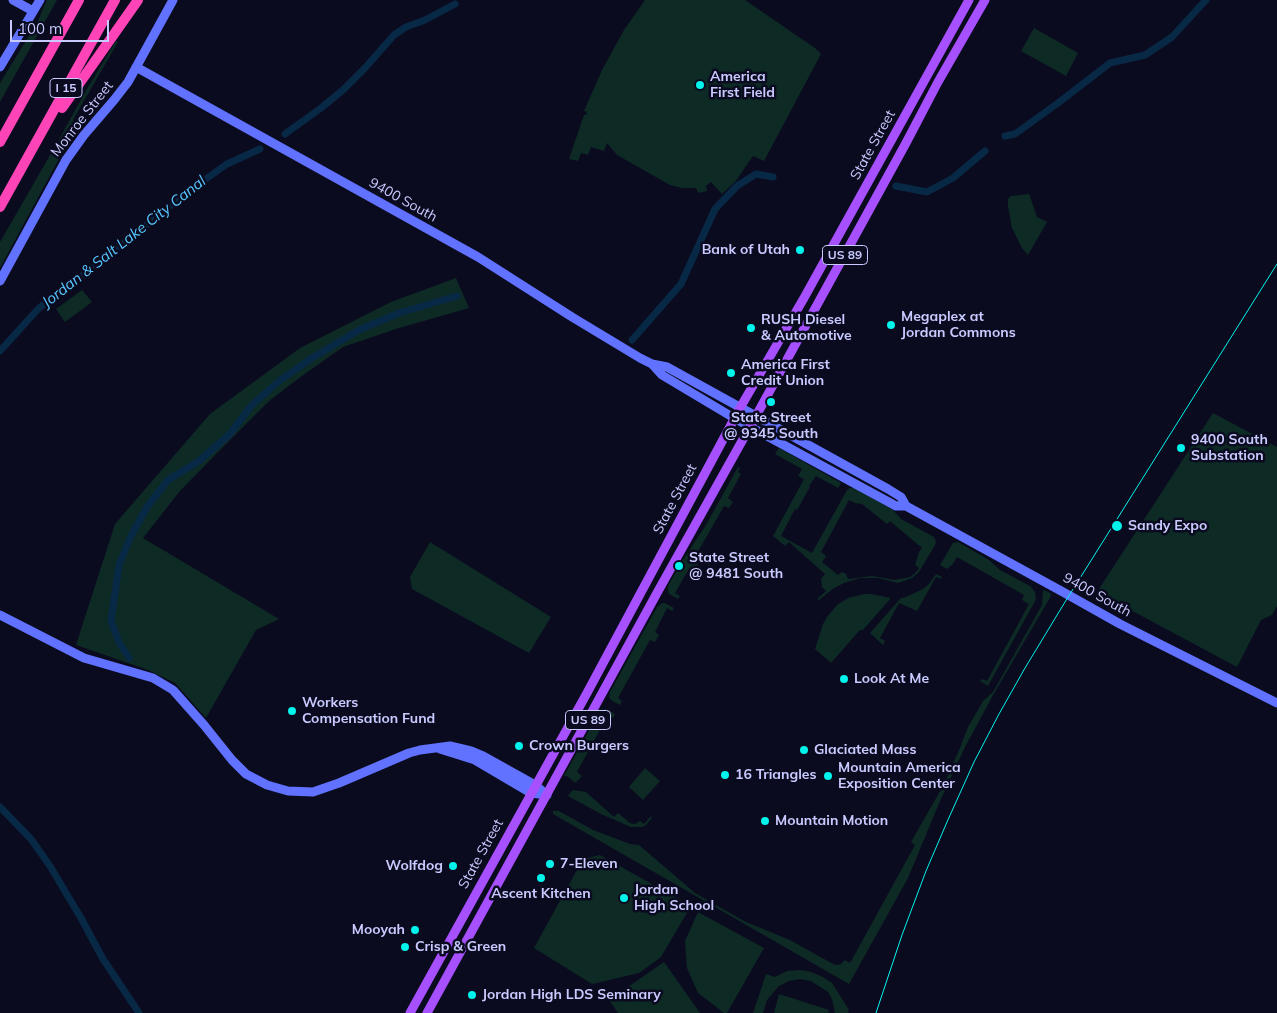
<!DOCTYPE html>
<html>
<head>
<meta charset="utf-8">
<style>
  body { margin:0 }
  #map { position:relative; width:1277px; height:1013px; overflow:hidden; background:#0b0b20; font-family:Mulish,sans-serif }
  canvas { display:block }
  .scale { position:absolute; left:10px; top:20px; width:99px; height:22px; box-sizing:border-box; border:2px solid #c9caff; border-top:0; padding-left:6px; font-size:15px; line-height:18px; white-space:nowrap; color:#c9caff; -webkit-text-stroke:4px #0b0b20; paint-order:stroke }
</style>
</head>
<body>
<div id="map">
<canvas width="1277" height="1013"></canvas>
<div class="scale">100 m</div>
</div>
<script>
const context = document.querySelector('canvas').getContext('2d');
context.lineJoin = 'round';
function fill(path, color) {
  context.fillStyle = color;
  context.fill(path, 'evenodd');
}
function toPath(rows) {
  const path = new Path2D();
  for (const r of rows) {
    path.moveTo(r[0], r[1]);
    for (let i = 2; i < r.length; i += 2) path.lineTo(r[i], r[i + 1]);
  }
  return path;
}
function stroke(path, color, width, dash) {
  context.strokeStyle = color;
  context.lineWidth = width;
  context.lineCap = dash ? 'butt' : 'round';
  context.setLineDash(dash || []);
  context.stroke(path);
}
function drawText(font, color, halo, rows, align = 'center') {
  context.font = font + ' Mulish,sans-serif';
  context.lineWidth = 5;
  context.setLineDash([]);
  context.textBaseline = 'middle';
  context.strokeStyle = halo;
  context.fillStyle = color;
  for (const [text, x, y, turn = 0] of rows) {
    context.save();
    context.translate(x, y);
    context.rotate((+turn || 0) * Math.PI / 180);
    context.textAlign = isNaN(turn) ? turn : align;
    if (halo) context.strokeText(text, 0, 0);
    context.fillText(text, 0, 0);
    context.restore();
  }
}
fill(toPath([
  [47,0,57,0,0,102,0,83,38,21,44,6],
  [645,0,745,0,815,48,821,54,764,161,753,156,735,182,722,194,711,182,706,186,707,191,698,193,696,188,682,188,670,185,617,155,607,143,604,151,591,147,588,155,581,153,578,161,569,159,584,115,586,115,587,112,584,111,602,70,624,30],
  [1034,28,1078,53,1066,76,1021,51],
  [116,41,118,42,74,118,73,122,77,133,60,157,0,268,0,242,53,150,88,87],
  [1029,194,1037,217,1047,222,1028,255,1022,248,1012,228,1008,206,1008,199,1011,196],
  [456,278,469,308,399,328,343,347,299,378,269,401,217,453,180,491,143,538,279,619,256,630,206,718,175,683,148,670,76,645,115,524,210,414,300,348,391,302],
  [82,290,92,302,65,322,56,309],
  [1213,413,1277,447,1277,606,1272,615,1261,620,1237,667,1097,592],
  [779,448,841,483,838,488,816,476,809,486,810,487,797,510,795,509,781,536,812,553,847,490,850,488,854,488,893,510,901,519,934,537,935,539,936,542,935,545,919,572,912,578,898,583,878,578,860,578,844,583,834,588,819,600,817,599,826,591,822,587,821,579,825,574,789,542,785,546,773,536,804,479,798,476,802,469,775,454],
  [849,500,855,503,862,504,887,524,890,521,922,548,919,552,915,565,919,568,916,572,910,577,895,580,872,576,848,579,846,574,842,572,838,575,822,562,826,557,825,555,821,552],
  [738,467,740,468,738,472,741,474,728,498,733,502,729,508,724,506,696,555,701,558,692,575,687,572,675,593,680,596,678,599,669,594,668,591,668,586,682,561,706,525],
  [430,542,551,617,529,653,412,589,410,577],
  [958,542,989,560,1000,570,1030,586,1035,592,1036,599,1034,603,988,686,980,681,982,679,987,681,1029,604,1022,600,1024,595,957,557,953,564,947,569,940,565,953,543],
  [936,574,942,577,941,579,936,577,917,611,899,603,880,638,885,641,883,645,870,633,901,598,906,597,923,589,929,584],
  [1044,590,1050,593,1051,596,992,697,965,747,940,801,908,878,849,984,553,814,553,811,559,811,593,830,630,844,639,845,695,893,746,922,790,940,833,964,838,965,841,964,845,960,850,963,915,845,911,842,943,786,960,748,968,727,983,701,993,692,1042,605,1043,591],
  [864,594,871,594,891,598,863,630,860,630,831,663,815,649,823,624,827,617,837,605,848,598],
  [662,603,665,603,674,608,672,611,667,608,655,632,659,635,655,642,650,640,618,698,622,701,620,705,611,700,609,697,610,692,657,607],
  [606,709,615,714,613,718,608,715,577,772,582,776,575,783,567,776,564,776,599,712],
  [645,768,660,781,643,800,629,787],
  [573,790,586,792,614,817,618,813,630,823,635,824,640,821,644,824,651,816,652,818,645,826,641,827,631,827,601,814,568,796,570,793],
  [600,855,691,906,661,957,639,973,592,984,534,948,583,859],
  [698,912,764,948,727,1013,724,1013,698,993,687,968,685,941],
  [664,962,700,1013,618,1013,609,1000],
  [800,970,811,972,823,977,832,983,849,1010,848,1013,835,1013,832,999,828,992,811,981,800,979,789,981,779,986,767,1000,763,1013,753,1013,766,974,775,977,787,971],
  [779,994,829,1010,828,1013,774,1013]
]), '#0d2a25');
stroke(toPath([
  [285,134,321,108,343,90,365,68,394,35,406,27,425,20,455,4],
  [1005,136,1015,134,1058,103,1110,63,1145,55,1172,37,1206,0],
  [896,186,927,192,953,178,985,151],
  [632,340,681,284,715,209,737,186,756,174,773,177],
  [0,351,39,308,94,267,186,193,227,164,260,149],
  [129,658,119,642,111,621,119,565,131,536,147,507,168,480,199,461,229,435,252,405,279,381,312,358,359,330,399,313,457,296],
  [0,807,31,839,50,866,81,918,103,959,139,1013]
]), '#082946', 7);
stroke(toPath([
  [13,0,33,11],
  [0,67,40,0],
  [136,67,478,257,572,317,640,358,652,364,667,367,888,489,901,497,906,506],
  [0,281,66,160,84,135,114,100,128,82,173,0],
  [652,364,662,375,734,418,896,506,906,506,1063,592,1120,624,1277,703],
  [0,615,84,658,153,678,173,690,204,725,232,760,246,774,267,785,288,791,313,792,339,783,409,753,420,750,450,746,471,751,483,756,535,785,547,795],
  [440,749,475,760,531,793,539,794]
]), '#6072ff', 9);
stroke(toPath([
  [410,1013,587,693,740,408,804,298,969,0],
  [427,1013,657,593,756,416,906,143,938,82,985,0]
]), '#a650ff', 9);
stroke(toPath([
  [62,108,138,0],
  [0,142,79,0],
  [0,207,115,0]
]), '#ff44b7', 10);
stroke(toPath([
  [876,1013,902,935,926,871,947,822,974,762,999,714,1025,668,1065,602,1277,264]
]), '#00f4eb', 1);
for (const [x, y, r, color] of [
  [700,85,5,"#00f4eb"],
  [800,250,5,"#00f4eb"],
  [891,325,5,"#00f4eb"],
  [751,328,5,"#00f4eb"],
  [731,373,5,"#00f4eb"],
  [771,402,5,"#00f4eb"],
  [1181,448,5,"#00f4eb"],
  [1117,526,6,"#00f4eb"],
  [679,566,5,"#00f4eb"],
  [844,679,5,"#00f4eb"],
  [292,711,5,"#00f4eb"],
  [519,746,5,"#00f4eb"],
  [804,750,5,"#00f4eb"],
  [725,775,5,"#00f4eb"],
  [828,776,5,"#00f4eb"],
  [765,821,5,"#00f4eb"],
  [550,864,5,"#00f4eb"],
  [453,866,5,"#00f4eb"],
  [541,878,5,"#00f4eb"],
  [624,898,5,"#00f4eb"],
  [415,930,5,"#00f4eb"],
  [405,947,5,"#00f4eb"],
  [472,995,5,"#00f4eb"]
]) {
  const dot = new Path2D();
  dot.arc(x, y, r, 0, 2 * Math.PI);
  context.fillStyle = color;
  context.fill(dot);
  stroke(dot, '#0b0b20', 2);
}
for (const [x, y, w] of [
  [66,88,32],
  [845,255,45],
  [588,720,45]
]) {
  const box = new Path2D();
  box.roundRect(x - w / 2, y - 9.5, w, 19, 4);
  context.fillStyle = '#0b0b20';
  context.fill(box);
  stroke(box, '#c9caff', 1);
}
drawText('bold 12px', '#c9caff', null, [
  ["I 15",66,88],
  ["US 89",845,255],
  ["US 89",588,720]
]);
drawText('bold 14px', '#c9caff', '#0b0b20', [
  ["America",710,77],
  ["First Field",710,93],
  ["Bank of Utah",790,250,"right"],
  ["Megaplex at",901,317],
  ["Jordan Commons",901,333],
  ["RUSH Diesel",761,320],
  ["& Automotive",761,336],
  ["America First",741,365],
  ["Credit Union",741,381],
  ["State Street",771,418,"center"],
  ["@ 9345 South",771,434,"center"],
  ["9400 South",1191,440],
  ["Substation",1191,456],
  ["Sandy Expo",1128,526],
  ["State Street",689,558],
  ["@ 9481 South",689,574],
  ["Look At Me",854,679],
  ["Workers",302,703],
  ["Compensation Fund",302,719],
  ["Crown Burgers",529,746],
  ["Glaciated Mass",814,750],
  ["Mountain America",838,768],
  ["Exposition Center",838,784],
  ["16 Triangles",735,775],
  ["Mountain Motion",775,821],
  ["7-Eleven",560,864],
  ["Wolfdog",443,866,"right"],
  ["Jordan",634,890],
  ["High School",634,906],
  ["Ascent Kitchen",541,894,"center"],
  ["Mooyah",405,930,"right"],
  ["Crisp & Green",415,947],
  ["Jordan High LDS Seminary",482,995]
], 'left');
drawText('14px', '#c9caff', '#0b0b20', [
  ["Monroe Street",82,119,-52],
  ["State Street",873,145,-61],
  ["9400 South",403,200,29],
  ["State Street",675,499,-62],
  ["9400 South",1097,595,29],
  ["State Street",481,854,-61]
]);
drawText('italic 15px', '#57c8ff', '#0b0b20', [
  ["Jordan & Salt Lake City Canal",124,242,-38]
]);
</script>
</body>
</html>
